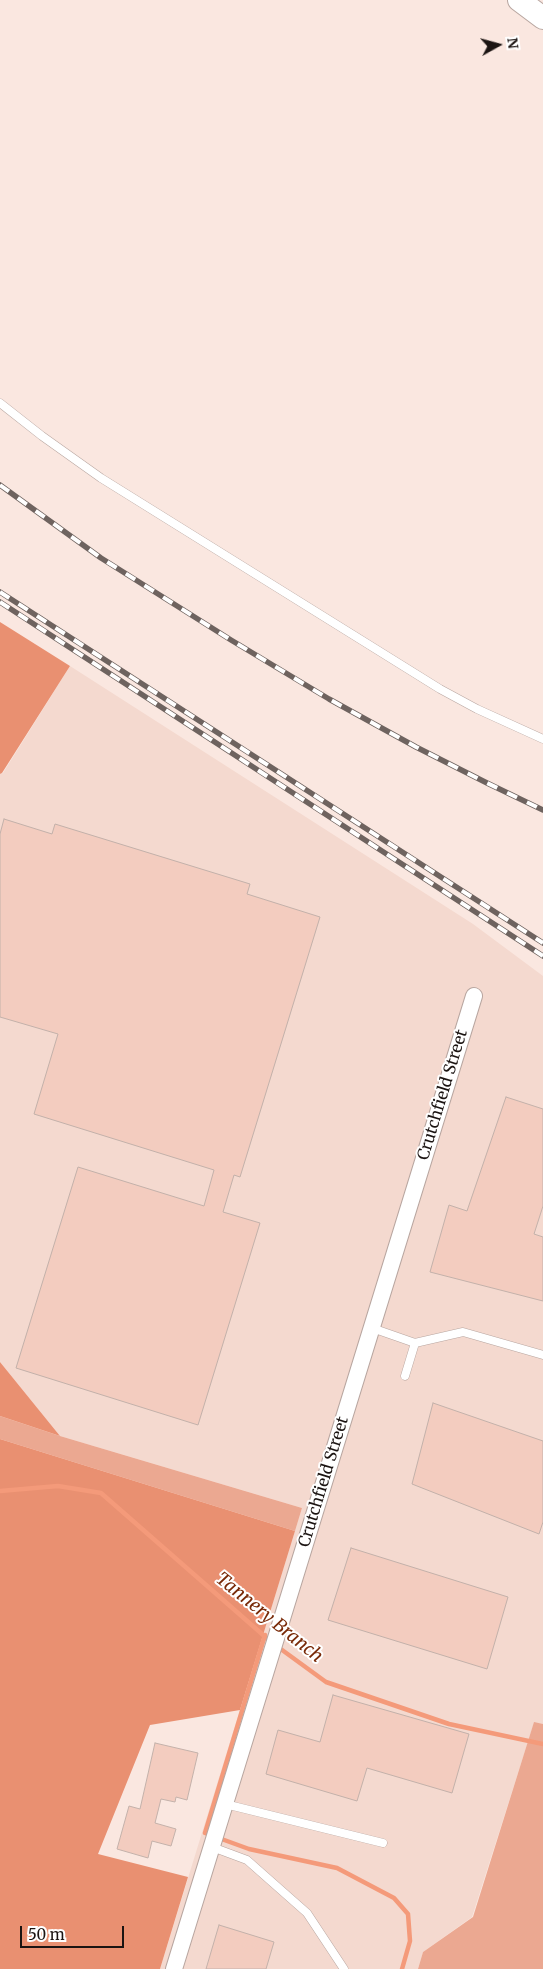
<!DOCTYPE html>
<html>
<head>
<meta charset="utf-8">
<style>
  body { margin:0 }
  #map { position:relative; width:543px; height:1969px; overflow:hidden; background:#fae7e0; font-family:Merriweather,serif }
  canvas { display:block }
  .north { position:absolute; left:473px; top:20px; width:50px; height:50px; -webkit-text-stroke:4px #fff; paint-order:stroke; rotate:83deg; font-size:14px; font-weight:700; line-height:20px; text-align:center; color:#1b1412 }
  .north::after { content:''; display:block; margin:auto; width:18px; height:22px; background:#1b1412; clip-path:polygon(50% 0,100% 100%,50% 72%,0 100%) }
  .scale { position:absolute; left:20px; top:1926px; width:104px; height:22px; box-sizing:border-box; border:2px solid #1b1412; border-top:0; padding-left:6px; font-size:15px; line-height:18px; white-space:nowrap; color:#1b1412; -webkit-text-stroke:4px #fff; paint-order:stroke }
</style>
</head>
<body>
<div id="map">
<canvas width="543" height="1969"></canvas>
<div class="north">N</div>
<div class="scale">50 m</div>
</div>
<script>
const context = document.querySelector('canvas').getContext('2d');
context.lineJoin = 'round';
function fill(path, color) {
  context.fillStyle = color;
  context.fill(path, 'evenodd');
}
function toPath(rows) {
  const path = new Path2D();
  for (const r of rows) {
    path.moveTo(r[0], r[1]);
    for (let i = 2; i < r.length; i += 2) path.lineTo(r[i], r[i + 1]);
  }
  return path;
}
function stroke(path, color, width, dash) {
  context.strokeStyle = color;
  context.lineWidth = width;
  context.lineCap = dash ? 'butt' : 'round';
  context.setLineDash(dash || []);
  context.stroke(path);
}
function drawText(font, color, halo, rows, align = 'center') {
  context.font = font + ' Merriweather,serif';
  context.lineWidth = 4;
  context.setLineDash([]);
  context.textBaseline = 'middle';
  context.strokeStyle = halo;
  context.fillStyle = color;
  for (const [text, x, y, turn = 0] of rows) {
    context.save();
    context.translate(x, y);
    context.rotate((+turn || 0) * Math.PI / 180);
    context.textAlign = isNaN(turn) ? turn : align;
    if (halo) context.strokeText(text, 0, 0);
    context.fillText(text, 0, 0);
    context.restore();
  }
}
fill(toPath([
  [70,666,473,924,543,976,543,1724,534,1723,472,1917,423,1952,418,1969,160,1969,302,1508,60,1436,0,1362,0,774,3,773]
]), '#f4d9cf');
fill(toPath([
  [0,1416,60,1436,302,1508,295,1531,0,1439],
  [534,1722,543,1724,543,1969,418,1969,423,1952,473,1917]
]), '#eba891');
fill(toPath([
  [0,622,70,666,2,773,0,774],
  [0,1362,60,1436,0,1416],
  [0,1439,295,1531,240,1710,150,1725,98,1854,188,1877,160,1969,0,1969]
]), '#e99071');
stroke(toPath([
  [0,1491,58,1486,101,1493,270,1641],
  [265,1635,205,1833,249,1849,337,1868,394,1898,408,1914,410,1941,402,1969],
  [278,1647,326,1682,449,1724,543,1744]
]), '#f49a7a', 4.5);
const building = toPath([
  [4,819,52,834,55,824,250,884,247,894,320,917,240,1177,234,1175,223,1212,260,1223,198,1425,16,1368,78,1167,204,1206,214,1170,34,1114,58,1034,0,1017,0,834,4,819],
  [506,1097,543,1109,543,1206,534,1234,543,1237,543,1301,430,1272,449,1205,467,1211,506,1097],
  [433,1403,543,1441,543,1522,539,1534,412,1484,433,1403],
  [351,1548,508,1597,487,1669,328,1620,351,1548],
  [333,1695,469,1734,452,1793,367,1768,357,1801,266,1774,278,1730,320,1742,333,1695],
  [155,1743,198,1753,187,1800,176,1797,175,1802,161,1799,155,1823,176,1829,171,1846,152,1841,148,1858,117,1849,129,1806,140,1809,155,1743],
  [219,1925,274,1942,266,1969,206,1969,219,1925]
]);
fill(building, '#f3ccbf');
stroke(building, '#c3b1aa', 1);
const lane = toPath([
  [0,403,42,436,101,478,440,689,477,709,543,739],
  [372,1328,415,1343,405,1376],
  [415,1343,463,1332,543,1355],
  [225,1804,383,1843],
  [212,1847,247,1860,307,1913,344,1969]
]);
const street = toPath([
  [174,1969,474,996]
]);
const secondary = toPath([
  [519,0,543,18]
]);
stroke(lane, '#b8a6a0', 9);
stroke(street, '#b8a6a0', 18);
stroke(secondary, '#b8a6a0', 24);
stroke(lane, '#fff', 8);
stroke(street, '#fff', 16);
stroke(secondary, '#fff', 22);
const rail = toPath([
  [0,485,101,558,231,640,329,699,416,747,487,783,543,810],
  [0,592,543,943],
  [0,602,543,956]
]);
stroke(rail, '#6e635f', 5.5);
stroke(rail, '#fff', 4, [11]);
drawText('16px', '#1b1412', '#fff', [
  ["Crutchfield Street",443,1095,-73],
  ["Crutchfield Street",324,1482,-73]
]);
drawText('italic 18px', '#792a08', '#fff', [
  ["Tannery Branch",269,1618,39]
]);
</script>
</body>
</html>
